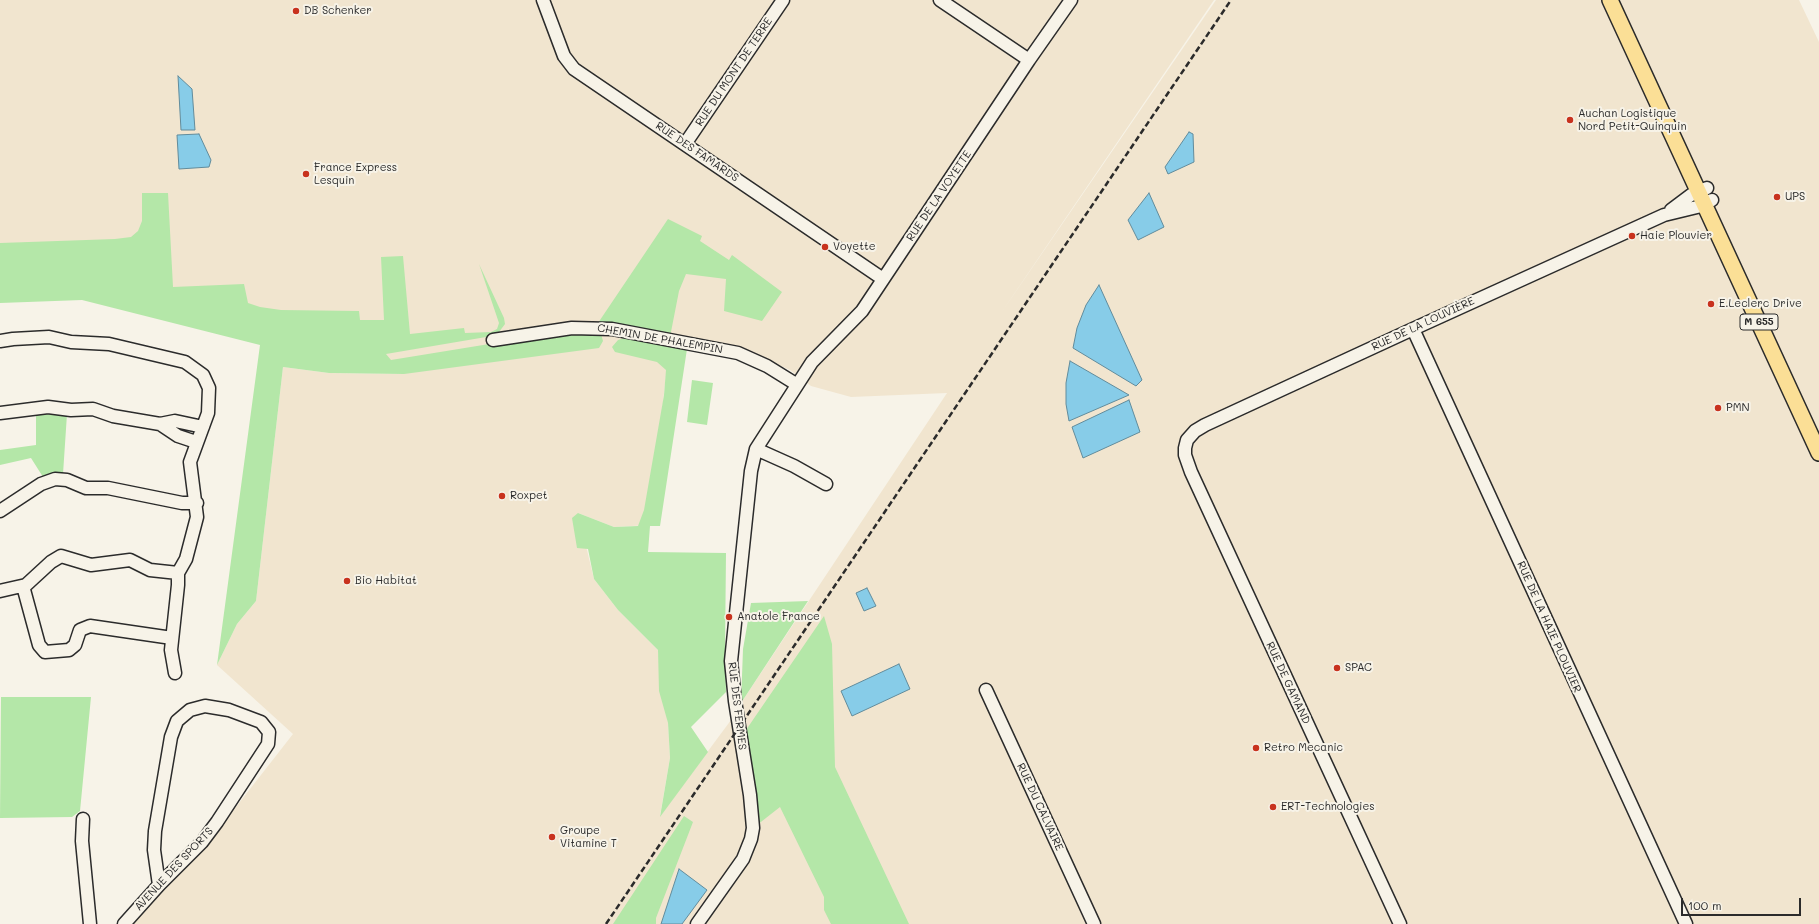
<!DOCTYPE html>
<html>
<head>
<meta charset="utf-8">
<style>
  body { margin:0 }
  #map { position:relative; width:1819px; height:924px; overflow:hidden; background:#f7f3e8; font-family:Mali,sans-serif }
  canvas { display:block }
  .scale { position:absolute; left:1681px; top:898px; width:120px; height:18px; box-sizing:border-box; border:2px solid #2b2b2b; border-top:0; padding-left:5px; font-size:12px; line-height:14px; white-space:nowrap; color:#2b2b2b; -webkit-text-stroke:3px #f7f3e8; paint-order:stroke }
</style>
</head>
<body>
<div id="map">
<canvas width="1819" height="924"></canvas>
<div class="scale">100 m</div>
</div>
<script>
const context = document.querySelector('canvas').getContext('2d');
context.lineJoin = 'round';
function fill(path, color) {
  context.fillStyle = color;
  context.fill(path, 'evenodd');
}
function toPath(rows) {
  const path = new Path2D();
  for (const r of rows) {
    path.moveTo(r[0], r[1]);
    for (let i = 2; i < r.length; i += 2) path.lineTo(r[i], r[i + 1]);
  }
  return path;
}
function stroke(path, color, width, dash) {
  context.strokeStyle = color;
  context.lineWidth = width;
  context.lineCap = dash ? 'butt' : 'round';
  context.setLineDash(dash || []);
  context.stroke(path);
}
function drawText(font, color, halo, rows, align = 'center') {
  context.font = font + ' Mali,sans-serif';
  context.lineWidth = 4;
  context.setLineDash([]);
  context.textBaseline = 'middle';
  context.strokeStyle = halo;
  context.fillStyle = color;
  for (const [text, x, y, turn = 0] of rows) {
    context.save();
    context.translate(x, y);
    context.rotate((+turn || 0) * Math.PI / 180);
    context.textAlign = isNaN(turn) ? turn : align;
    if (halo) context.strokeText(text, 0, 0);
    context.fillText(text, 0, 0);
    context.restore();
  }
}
fill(toPath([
  [0,0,1214,0,999,316,1216,0,1799,0,1819,42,1819,924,130,924,178,874,200,853,293,734,217,665,237,624,256,601,283,367,329,373,404,374,160,294,0,301],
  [670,337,744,350,790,370,811,386,851,397,947,393,741,703,736,742,731,720,660,816,670,758,668,723,658,650,618,610,594,579,578,513,614,527,650,525]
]), '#f1e5cf');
fill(toPath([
  [142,193,168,193,173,287,244,284,248,303,260,307,281,310,359,311,360,320,384,320,381,257,403,256,410,334,464,328,465,333,491,332,497,329,499,323,479,264,504,318,505,324,499,332,492,336,386,354,391,360,563,332,601,334,603,341,599,348,404,374,329,373,283,367,256,601,237,624,217,665,260,345,82,300,0,303,0,243,115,239,131,237,138,231,142,221],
  [668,219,702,236,700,241,729,260,732,255,782,292,762,321,724,311,726,279,686,274,679,291,670,337,598,323],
  [627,337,687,349,660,526,650,526,648,552,726,553,725,651,726,692,691,727,708,752,660,817,670,758,668,723,659,691,658,650,618,610,594,579,588,549,577,548,572,518,578,513,614,527,638,526,644,510,664,395,666,370,657,362,615,352,612,347,618,340],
  [692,380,713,383,707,425,687,422],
  [47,413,67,414,63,474,52,474,43,477,31,458,0,465,0,450,36,445,36,414],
  [808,601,741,703,743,649,751,603],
  [824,616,832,644,835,767,909,924,831,924,824,910,824,897,780,807,757,825,746,730],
  [1,697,91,697,80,811,72,817,0,818],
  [684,816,693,822,656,918,656,924,613,924]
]), '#b4e7a8');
const water = toPath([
  [178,76,192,89,195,130,181,130,178,76],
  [1189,132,1193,134,1194,162,1168,174,1165,167,1189,132],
  [199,134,211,160,209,167,179,169,177,135,199,134],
  [1149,193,1164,227,1138,240,1128,220,1149,193],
  [1099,285,1142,380,1136,386,1073,348,1077,328,1086,305,1099,285],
  [1070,361,1129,395,1069,421,1066,404,1066,383,1070,361],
  [1129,400,1140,432,1083,458,1072,427,1129,400],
  [867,588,876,606,864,611,856,593,867,588],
  [899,664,910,689,852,716,841,691,899,664],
  [679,869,707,890,682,924,661,924,679,869]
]);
fill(water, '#87cce8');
stroke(water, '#628c9c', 1);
const minor = toPath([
  [543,0,564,56,574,69,883,279],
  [940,0,1029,60],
  [685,144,783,0],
  [1671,210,1691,195,1707,188],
  [1413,329,1686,924],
  [493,340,572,328,612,329,738,353,767,366,796,384],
  [0,341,13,339,49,337,71,342,109,344,185,362,203,375,209,388,208,413,190,462,197,517,186,559,178,573],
  [0,413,48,407,71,410,93,409,113,416,160,424,178,436,196,442],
  [160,424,175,421,203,427],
  [756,449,794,466,826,484],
  [0,511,41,484,55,479,67,480,86,488,108,488,182,503,197,503],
  [23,586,39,645,45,652,69,650,75,645,80,630,90,626,172,638],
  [0,591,26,585,51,562,61,556,91,565,130,560,150,570,178,573],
  [175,673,171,650,178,585,178,573],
  [986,690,1094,924],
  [83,819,82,841,90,924],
  [124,924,159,885,202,842,217,822,268,744,269,732,261,722,229,710,205,706,190,710,177,721,171,737,155,831,154,850,159,885],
  [697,924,743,859,751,839,753,828,750,795,735,701,731,661,751,471,756,449,812,362,862,311,1029,60,1071,0],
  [1400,924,1191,472,1185,455,1185,448,1187,440,1195,431,1205,425,1413,329,1664,215,1697,207,1712,200]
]);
const major = toPath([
  [1610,0,1819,453]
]);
stroke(minor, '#2b2b2b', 15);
stroke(major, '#2b2b2b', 18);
stroke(minor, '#f7f3e8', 12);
stroke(major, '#fbdf96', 15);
stroke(toPath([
  [606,924,1231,0]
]), '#2b2b2b', 2.5, [6, 3]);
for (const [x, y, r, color] of [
  [296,11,4,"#c8321e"],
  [1570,120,4,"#c8321e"],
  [306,174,4,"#c8321e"],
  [1777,197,4,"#c8321e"],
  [1632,236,4,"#c8321e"],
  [825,247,4,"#c8321e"],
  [1711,304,4,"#c8321e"],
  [1718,408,4,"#c8321e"],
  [502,496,4,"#c8321e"],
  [347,581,4,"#c8321e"],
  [729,617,4,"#c8321e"],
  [1337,668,4,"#c8321e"],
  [1256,748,4,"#c8321e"],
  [1273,807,4,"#c8321e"],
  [552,837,4,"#c8321e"]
]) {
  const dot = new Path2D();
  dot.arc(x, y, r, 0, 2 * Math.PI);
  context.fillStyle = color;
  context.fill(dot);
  stroke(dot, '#f7f3e8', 1.5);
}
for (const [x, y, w] of [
  [1759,322,38]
]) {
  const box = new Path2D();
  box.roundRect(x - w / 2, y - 8, w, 16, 3);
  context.fillStyle = '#f7f3e8';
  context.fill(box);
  stroke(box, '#2b2b2b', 1);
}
drawText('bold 10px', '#2b2b2b', null, [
  ["M 655",1759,322]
]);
drawText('11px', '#2b2b2b', '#f7f3e8', [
  ["DB Schenker",304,11],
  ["Auchan Logistique",1578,114],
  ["Nord Petit-Quinquin",1578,127],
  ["France Express",314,168],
  ["Lesquin",314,181],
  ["UPS",1785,197],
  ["Haie Plouvier",1640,236],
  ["Voyette",833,247],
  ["E.Leclerc Drive",1719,304],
  ["PMN",1726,408],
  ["Roxpet",510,496],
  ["Bio Habitat",355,581],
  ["Anatole France",737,617],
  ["SPAC",1345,668],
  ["Retro Mecanic",1264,748],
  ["ERT-Technologies",1281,807],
  ["Groupe",560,831],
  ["Vitamine T",560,844]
], 'left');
drawText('11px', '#2b2b2b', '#f7f3e8', [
  ["RUE DU MONT DE TERRE",734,72,-56],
  ["RUE DES FAMARDS",697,152,34],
  ["RUE DE LA VOYETTE",939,196,-56],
  ["RUE DE LA LOUVIÈRE",1423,324,-25],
  ["CHEMIN DE PHALEMPIN",660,339,10],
  ["RUE DE LA HAIE PLOUVIER",1549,627,66],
  ["RUE DE GAMAND",1288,683,65],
  ["RUE DES FERMES",737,706,83],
  ["RUE DU CALVAIRE",1040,807,65],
  ["AVENUE DES SPORTS",174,869,-47]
]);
</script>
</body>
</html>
